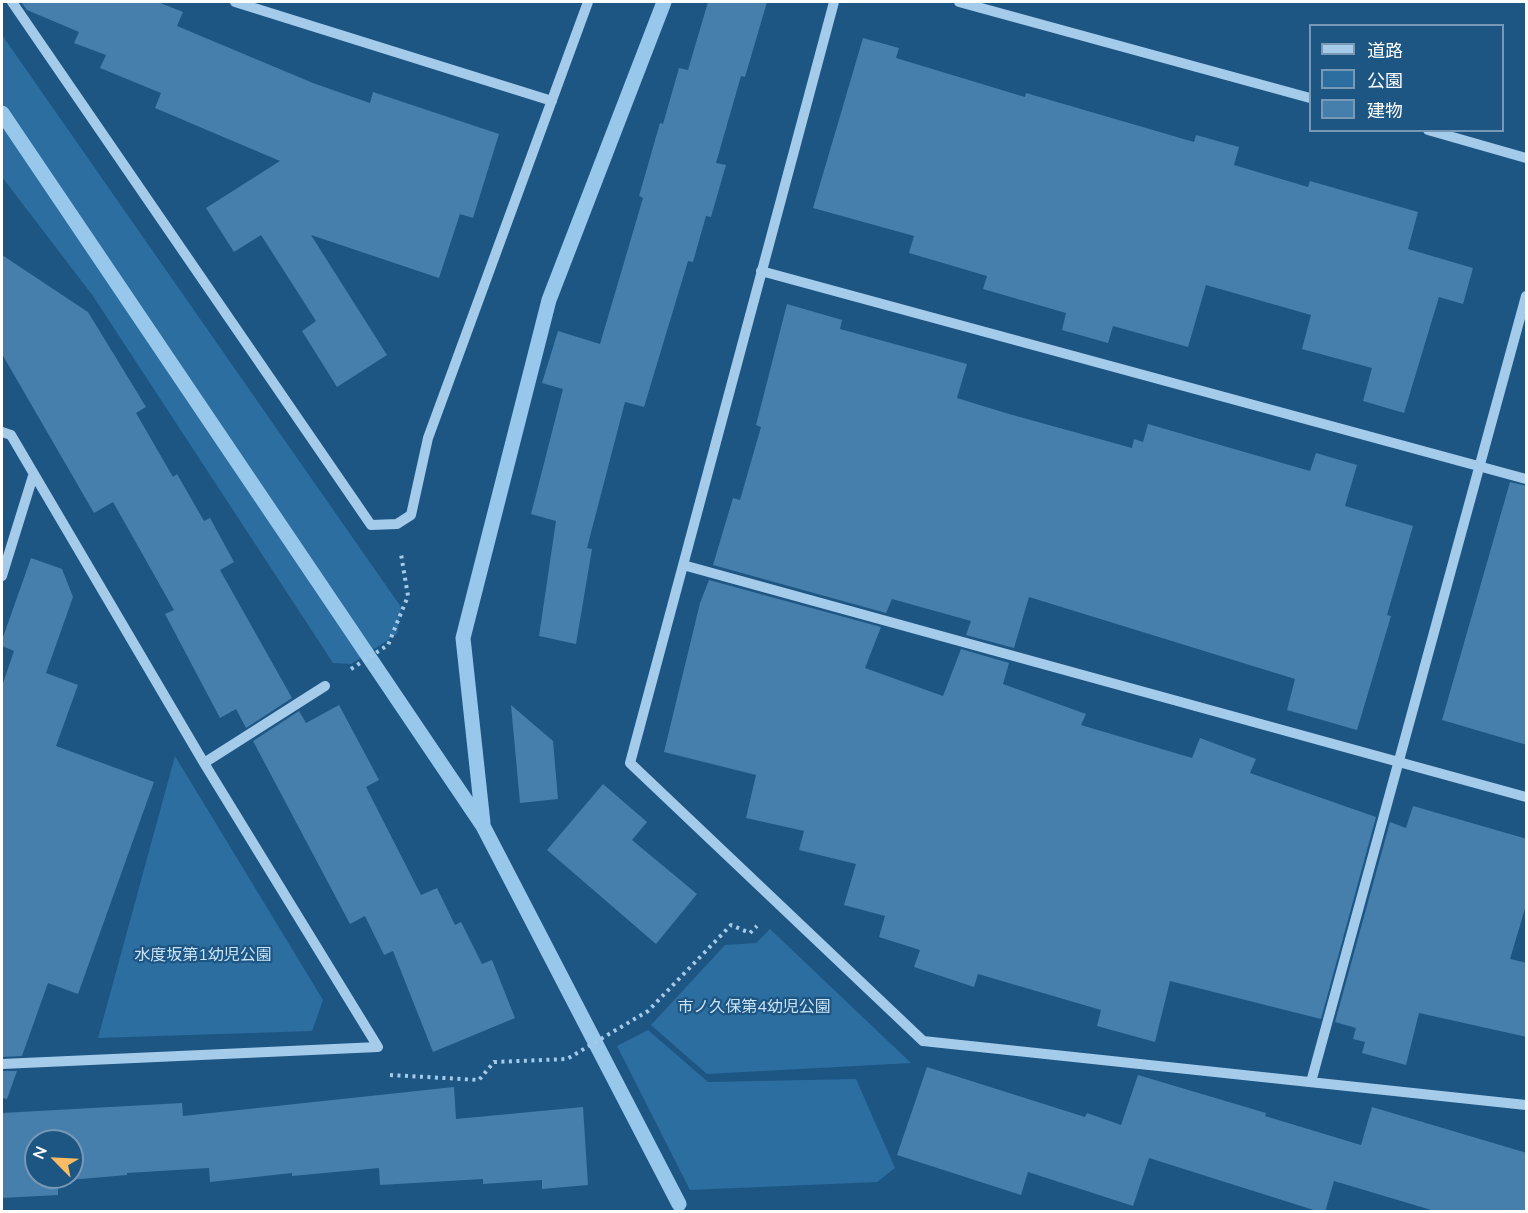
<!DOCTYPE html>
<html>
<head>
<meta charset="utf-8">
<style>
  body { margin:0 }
  #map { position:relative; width:1528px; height:1213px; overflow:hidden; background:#1d5583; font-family:Mulish,"Noto Sans JP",sans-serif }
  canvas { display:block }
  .frame { position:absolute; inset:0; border:3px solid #fff; pointer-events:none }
  .legend { position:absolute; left:1309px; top:24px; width:195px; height:108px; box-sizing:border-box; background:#1d5583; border:2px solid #7799b5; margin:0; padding:8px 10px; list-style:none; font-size:18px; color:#fff }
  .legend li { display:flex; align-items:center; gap:12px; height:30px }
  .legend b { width:30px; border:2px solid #7799b5 }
  .north { position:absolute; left:24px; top:1129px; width:60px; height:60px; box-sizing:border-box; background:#1d5583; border:2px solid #7799b5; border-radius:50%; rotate:294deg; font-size:16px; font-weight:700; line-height:24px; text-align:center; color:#fff }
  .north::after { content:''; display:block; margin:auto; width:21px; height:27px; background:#f9bc62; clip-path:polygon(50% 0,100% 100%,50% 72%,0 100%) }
</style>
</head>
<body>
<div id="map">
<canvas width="1528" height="1213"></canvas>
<div class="frame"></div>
<ul class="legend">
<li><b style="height:8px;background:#a4cbea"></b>道路</li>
<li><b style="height:16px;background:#2d6ea0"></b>公園</li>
<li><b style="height:16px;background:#467fac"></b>建物</li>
</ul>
<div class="north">N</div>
</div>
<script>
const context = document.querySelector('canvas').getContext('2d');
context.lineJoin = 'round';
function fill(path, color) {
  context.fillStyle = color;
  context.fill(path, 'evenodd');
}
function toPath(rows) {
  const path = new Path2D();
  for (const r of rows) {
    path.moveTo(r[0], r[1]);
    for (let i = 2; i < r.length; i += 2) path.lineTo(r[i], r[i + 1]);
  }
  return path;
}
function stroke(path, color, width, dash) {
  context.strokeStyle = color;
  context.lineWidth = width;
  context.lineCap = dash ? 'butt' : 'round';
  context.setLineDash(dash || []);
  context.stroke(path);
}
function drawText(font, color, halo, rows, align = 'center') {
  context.font = font + ' Mulish,"Noto Sans JP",sans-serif';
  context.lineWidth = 4.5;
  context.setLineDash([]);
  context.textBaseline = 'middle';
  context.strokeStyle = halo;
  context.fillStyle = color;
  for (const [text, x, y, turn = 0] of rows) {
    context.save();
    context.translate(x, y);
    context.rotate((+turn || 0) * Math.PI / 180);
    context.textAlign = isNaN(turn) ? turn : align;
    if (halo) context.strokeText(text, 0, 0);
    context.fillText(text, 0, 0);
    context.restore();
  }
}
fill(toPath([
  [2,35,401,607,397,634,351,664,333,663,93,296,2,177],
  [175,756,323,1000,312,1031,98,1038],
  [770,929,911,1063,707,1074,651,1025,725,945,756,943],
  [648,1030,708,1082,856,1079,895,1168,877,1182,690,1190,617,1046]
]), '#2d6ea0');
stroke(toPath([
  [2,113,483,826,679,1204],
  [483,823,463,638,549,300,664,2]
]), '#97c8ec', 15);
fill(toPath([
  [21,2,158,2,183,12,177,26,313,83,370,103,373,92,499,134,473,218,460,214,439,278,311,235,387,355,337,387,302,331,316,321,261,235,234,252,206,208,280,161,155,108,161,93,100,68,106,55,74,43,79,32,27,10],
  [708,2,767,2,745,77,741,76,716,163,726,165,711,217,706,216,693,262,688,261,644,407,625,402,587,548,592,549,576,644,539,636,556,521,531,514,563,389,542,383,558,331,600,344,643,198,639,196,660,123,663,124,679,68,688,70],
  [863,38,899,48,896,58,1025,97,1026,93,1194,142,1196,135,1239,147,1234,165,1308,187,1310,181,1418,212,1408,249,1473,268,1463,304,1439,297,1404,413,1363,401,1372,368,1302,349,1311,315,1206,285,1188,347,1113,326,1108,343,1062,330,1066,313,983,289,987,276,909,253,914,236,813,208],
  [2,255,88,312,146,407,136,413,173,477,177,474,204,521,210,518,234,562,220,570,292,698,246,728,236,709,220,718,165,614,174,610,113,502,94,513,2,354],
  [787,304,842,320,840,329,967,364,957,398,1009,414,1132,448,1134,439,1143,442,1148,424,1310,471,1316,453,1357,465,1345,506,1413,526,1387,615,1391,616,1357,730,1287,710,1295,679,1029,597,1014,648,966,635,971,621,892,599,886,613,713,565,733,498,740,500,761,427,756,425],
  [1510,482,1527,486,1527,745,1442,720],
  [31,558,62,569,73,597,46,673,78,685,56,746,154,782,78,994,48,983,22,1056,2,1057,2,686,14,651,2,646,2,640],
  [709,580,881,627,865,668,943,696,961,649,1009,663,1003,684,1086,714,1081,725,1192,758,1200,738,1256,759,1250,773,1376,817,1321,1019,1170,981,1155,1042,1097,1026,1101,1010,978,974,974,987,914,967,920,950,879,937,885,916,844,905,856,864,799,850,804,831,746,818,756,775,664,752,700,603],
  [339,705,379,780,366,787,421,895,437,888,455,925,461,922,482,964,492,960,515,1018,433,1052,393,951,384,955,365,916,350,924,253,741,299,711,306,723],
  [511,705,553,741,558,799,520,803],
  [603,784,647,822,632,840,697,894,656,944,547,850],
  [1413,806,1527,839,1527,902,1510,959,1527,963,1527,1037,1419,1013,1406,1065,1362,1053,1365,1042,1353,1039,1356,1028,1335,1022,1390,822,1406,828],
  [927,1067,1085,1117,1087,1113,1121,1125,1138,1075,1266,1113,1265,1116,1361,1145,1372,1107,1527,1153,1527,1212,1438,1212,1334,1181,1325,1212,1320,1212,1149,1158,1133,1206,1028,1172,1021,1195,897,1155],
  [2,1071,17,1071,7,1099,2,1098],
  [454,1087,456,1119,583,1107,588,1185,542,1189,542,1180,483,1184,483,1179,380,1185,379,1168,292,1176,292,1173,210,1182,209,1168,127,1173,127,1175,58,1181,58,1195,2,1198,2,1113,182,1103,183,1116],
  [36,1141,72,1141,72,1177,36,1177]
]), '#467fac');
stroke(toPath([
  [351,669,388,645,408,596,401,554],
  [390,1075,479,1080,494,1062,567,1059,648,1011,731,925,750,933,757,926]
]), '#a4cbea', 4, [3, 4.5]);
stroke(toPath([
  [12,2,371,525,397,524,411,515,428,438,588,2],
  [235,2,552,101],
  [834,2,630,763,923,1041,1526,1105],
  [959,2,1310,98],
  [1428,130,1526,158],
  [761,271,1526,479],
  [2,432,11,435,204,763,378,1047,2,1064],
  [683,565,1526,797],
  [2,576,33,476],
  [204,763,325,686],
  [1311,1082,1526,296]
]), '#a4cbea', 10);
drawText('16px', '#c8e3f7', '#1d5583', [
  ["水度坂第1幼児公園",203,955],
  ["市ノ久保第4幼児公園",754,1007]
]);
</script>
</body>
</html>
